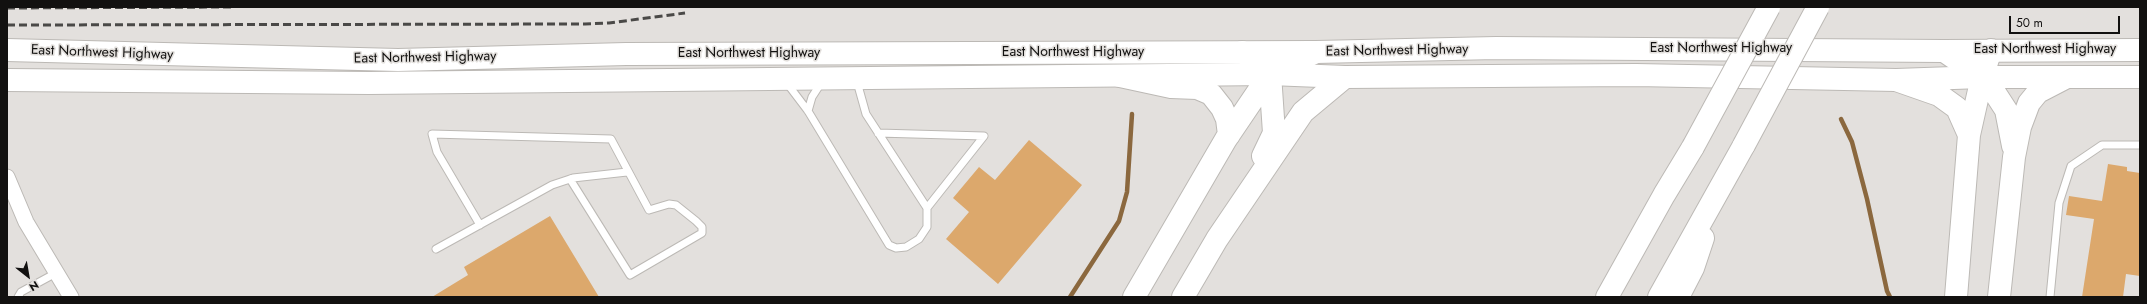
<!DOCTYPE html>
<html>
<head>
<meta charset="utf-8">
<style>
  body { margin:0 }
  #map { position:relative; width:2147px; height:304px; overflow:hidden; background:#e3e0dd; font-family:Jost,sans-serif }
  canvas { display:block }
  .frame { position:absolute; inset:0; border:8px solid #121110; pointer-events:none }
  .north { position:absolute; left:8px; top:256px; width:40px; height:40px; -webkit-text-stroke:3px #e3e0dd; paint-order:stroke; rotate:149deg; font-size:11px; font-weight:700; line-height:16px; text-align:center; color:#121110 }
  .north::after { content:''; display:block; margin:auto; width:14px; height:18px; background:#121110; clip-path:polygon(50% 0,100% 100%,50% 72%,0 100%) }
  .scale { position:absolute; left:2009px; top:16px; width:111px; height:18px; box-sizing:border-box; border:2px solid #121110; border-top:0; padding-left:5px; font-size:12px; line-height:14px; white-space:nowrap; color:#121110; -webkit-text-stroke:3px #e3e0dd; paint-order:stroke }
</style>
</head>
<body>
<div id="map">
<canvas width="2147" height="304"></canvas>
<div class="frame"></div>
<div class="north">N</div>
<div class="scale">50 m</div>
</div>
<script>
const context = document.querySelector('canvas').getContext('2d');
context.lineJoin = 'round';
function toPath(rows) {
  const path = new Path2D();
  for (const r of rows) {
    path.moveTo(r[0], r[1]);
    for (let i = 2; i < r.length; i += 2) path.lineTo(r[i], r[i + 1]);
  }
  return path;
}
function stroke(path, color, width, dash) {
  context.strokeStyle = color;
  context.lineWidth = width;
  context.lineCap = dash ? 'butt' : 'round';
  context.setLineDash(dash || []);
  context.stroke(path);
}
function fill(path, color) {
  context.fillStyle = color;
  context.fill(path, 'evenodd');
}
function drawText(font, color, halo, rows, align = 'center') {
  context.font = font + ' Jost,sans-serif';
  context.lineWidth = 3;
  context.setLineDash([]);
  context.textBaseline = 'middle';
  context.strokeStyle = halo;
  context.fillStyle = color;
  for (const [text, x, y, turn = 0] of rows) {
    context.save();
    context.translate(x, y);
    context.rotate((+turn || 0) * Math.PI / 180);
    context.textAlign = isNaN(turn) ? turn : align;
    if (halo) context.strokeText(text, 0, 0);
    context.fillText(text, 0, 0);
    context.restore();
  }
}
stroke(toPath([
  [1841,119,1852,142,1867,199,1887,291,1890,297],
  [1070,297,1119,221,1127,192,1132,114]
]), '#8b683e', 4.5);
fill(toPath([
  [1029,140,1082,185,998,284,946,239,969,212,953,198,979,167,995,180],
  [2108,164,2127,167,2127,171,2140,173,2140,276,2126,274,2123,297,2082,297,2094,219,2066,215,2069,196,2102,201],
  [550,216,599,297,432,297,468,275,464,267]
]), '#dca86c');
const lane = toPath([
  [859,80,859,89,866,114,927,208,984,136,878,133],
  [786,82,808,111,889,245,896,248,906,247,919,239,927,227,927,208],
  [808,111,812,97,821,83],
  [480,225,437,152,432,134,611,139,649,210,669,204,676,205,696,221,702,227,702,233,630,275,570,179],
  [436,249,552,185,573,178,627,172],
  [18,297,21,292,56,273],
  [2050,297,2059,203,2071,166,2102,145,2140,145]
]);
const street = toPath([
  [7,177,26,222,71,297]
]);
const primary = toPath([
  [7,50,398,60,626,54,1316,52,1496,48,1944,51,2140,50],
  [7,80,369,83,1270,74,1345,77,1636,75,1896,80,1982,77,2140,77]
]);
const highway = toPath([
  [1944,51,1982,77,1995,93,2006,110,2013,146],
  [1242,52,1262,63,1270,74,1274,133,1263,156],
  [1120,76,1171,87,1197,88,1211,94,1222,108,1227,119,1229,135],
  [1896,80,1939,95,1957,108,1969,135],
  [1134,297,1226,139,1270,74,1316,52],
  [1183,297,1217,239,1303,112,1345,77],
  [1607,297,1664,195,1693,147],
  [1659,297,1744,145],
  [1678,297,1693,268,1703,238],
  [1956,297,1969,135,1982,77,1991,50],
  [1999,297,2014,157,2020,127,2029,103,2038,92,2065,78]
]);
stroke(lane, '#bcb9b5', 9);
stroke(street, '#bcb9b5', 17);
stroke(primary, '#bcb9b5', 24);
stroke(highway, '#bcb9b5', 24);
stroke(lane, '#fff', 7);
stroke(street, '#fff', 15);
stroke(primary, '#fff', 22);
stroke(highway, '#fff', 22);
stroke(toPath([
  [7,8,235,7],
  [7,25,585,24,609,23,685,13]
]), '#4a4947', 3, [8, 4]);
const highwayBridge = toPath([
  [1744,145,1818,7],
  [1693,147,1769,7]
]);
stroke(highwayBridge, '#bcb9b5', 24, []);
stroke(highwayBridge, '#fff', 22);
drawText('14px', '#121110', '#e3e0dd', [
  ["East Northwest Highway",1721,49],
  ["East Northwest Highway",2045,50],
  ["East Northwest Highway",1397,51,-1],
  ["East Northwest Highway",102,53,2],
  ["East Northwest Highway",1073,53],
  ["East Northwest Highway",749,54],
  ["East Northwest Highway",425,58,-1]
]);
</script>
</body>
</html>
